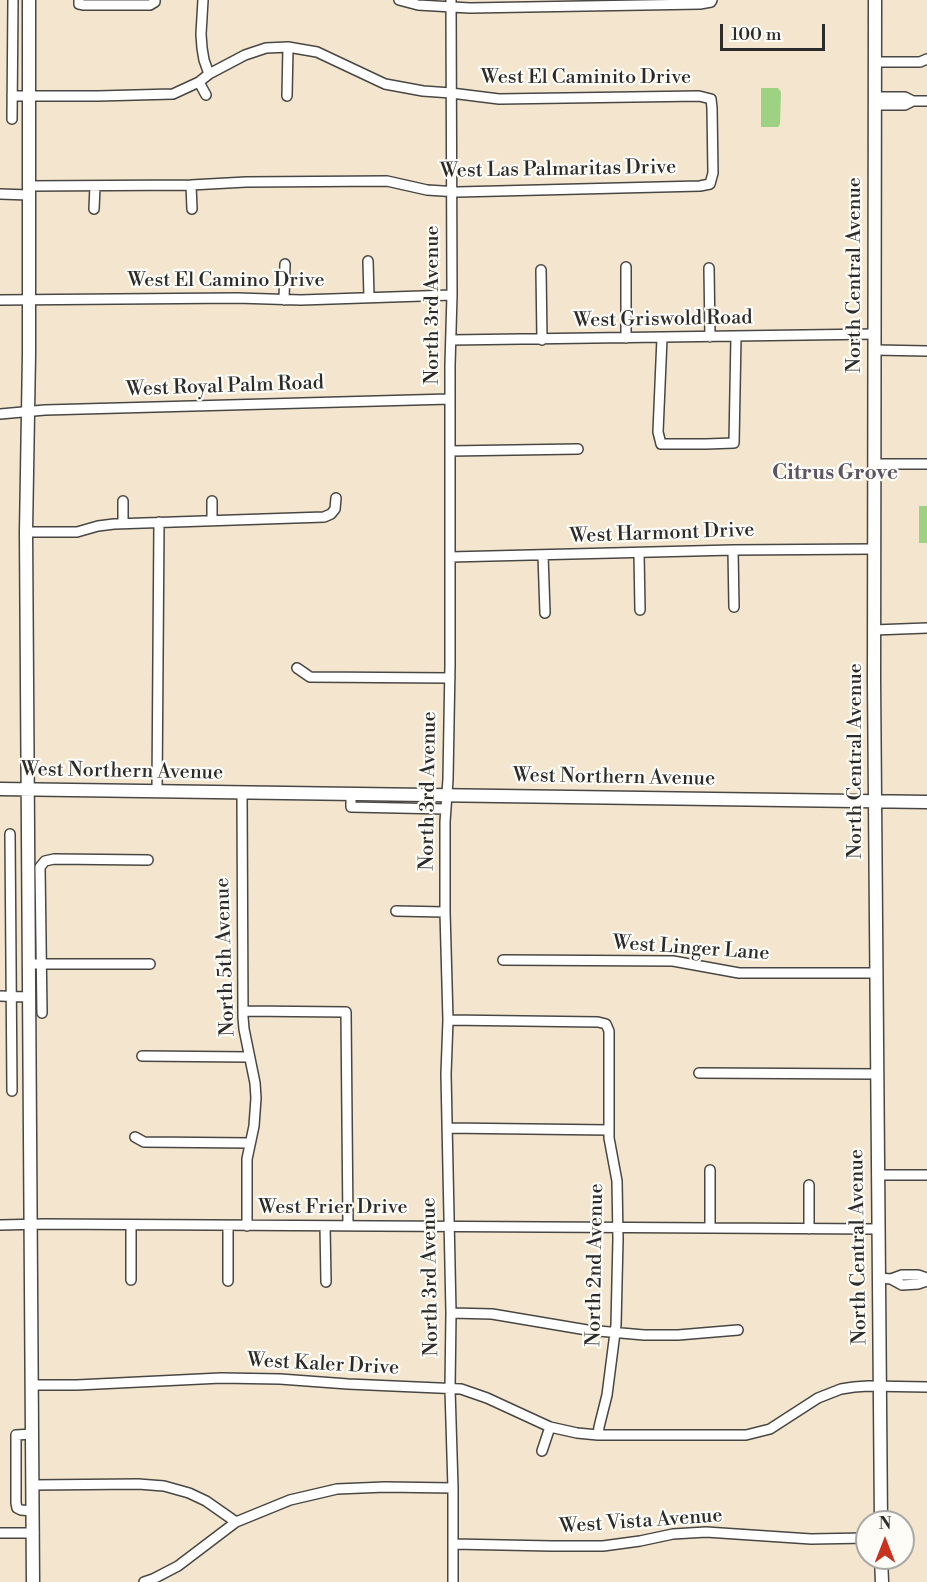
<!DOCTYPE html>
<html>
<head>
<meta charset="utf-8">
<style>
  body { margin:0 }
  #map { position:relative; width:927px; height:1582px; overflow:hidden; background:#f4e6ce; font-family:"Libre Bodoni",serif }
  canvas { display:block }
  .north { position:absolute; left:855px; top:1510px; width:60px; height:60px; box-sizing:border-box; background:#fdfcf7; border:2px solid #a9a8a5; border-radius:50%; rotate:0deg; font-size:16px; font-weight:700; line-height:24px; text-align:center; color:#2b2b2b }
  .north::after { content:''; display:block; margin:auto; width:21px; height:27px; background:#c8321e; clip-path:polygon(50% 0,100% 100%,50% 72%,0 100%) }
  .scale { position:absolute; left:720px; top:24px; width:105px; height:27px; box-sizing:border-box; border:3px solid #2b2b2b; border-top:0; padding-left:8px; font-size:18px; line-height:21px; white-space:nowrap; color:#2b2b2b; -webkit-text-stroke:4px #fdfcf7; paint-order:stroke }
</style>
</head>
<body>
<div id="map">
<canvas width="927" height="1582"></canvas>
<div class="north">N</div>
<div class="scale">100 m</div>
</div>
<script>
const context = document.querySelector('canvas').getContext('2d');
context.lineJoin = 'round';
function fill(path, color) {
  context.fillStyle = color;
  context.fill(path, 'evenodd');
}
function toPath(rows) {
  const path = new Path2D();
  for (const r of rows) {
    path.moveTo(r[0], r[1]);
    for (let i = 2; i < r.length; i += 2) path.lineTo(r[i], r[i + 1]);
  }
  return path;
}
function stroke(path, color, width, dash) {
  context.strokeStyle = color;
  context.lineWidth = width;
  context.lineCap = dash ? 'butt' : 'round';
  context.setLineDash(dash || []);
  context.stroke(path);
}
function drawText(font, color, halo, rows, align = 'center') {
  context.font = font + ' "Libre Bodoni",serif';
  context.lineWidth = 4.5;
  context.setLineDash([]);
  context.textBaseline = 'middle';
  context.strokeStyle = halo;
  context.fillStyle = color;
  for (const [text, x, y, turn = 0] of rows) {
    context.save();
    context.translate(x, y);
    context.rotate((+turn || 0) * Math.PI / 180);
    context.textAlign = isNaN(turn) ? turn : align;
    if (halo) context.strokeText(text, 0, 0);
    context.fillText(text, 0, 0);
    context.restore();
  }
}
fill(toPath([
  [761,88,778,88,781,92,780,124,778,127,761,127],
  [919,506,927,506,927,543,919,543]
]), '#9dd283');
const minor = toPath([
  [79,0,79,4,84,5,150,5,155,2,155,0],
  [203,0,201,34,202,48,204,60,209,74],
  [399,0,418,5,470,8,700,4,711,2,712,0],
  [451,0,452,295,450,365,450,665,448,779,445,822,445,912,448,1020,446,1074,451,1313,450,1389,453,1488,453,1582],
  [874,62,920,62,927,59],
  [199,82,206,95],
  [12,96,98,96,173,94,199,82,209,74,245,55,266,48,288,47,317,52,385,84,423,91,451,93,499,99,699,96,711,99,712,108,713,173,710,184,700,186,458,192,427,190,387,181,246,182,191,185,29,186],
  [287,96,288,47],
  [874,97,905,97,913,101,927,101],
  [874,105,905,105,913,101],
  [12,119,13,0],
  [191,185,192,209],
  [0,194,29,195],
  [94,209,95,186],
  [368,261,369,297],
  [626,267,626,338],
  [709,268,710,337],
  [541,270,542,340],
  [0,300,237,298,301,300,452,295],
  [284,300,285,264],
  [662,338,658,432,661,444,706,444,734,443,736,337],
  [451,340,875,334],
  [875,350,927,351],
  [0,414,45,410,450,399],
  [450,451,578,449],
  [875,464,927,464],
  [123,501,123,523],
  [212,501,212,520],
  [26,532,77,532,98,526,114,524,324,517,331,514,335,509,336,498],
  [733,550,734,607],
  [639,553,640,610],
  [543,555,545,613],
  [450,557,733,550,874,549],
  [874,630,927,628],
  [297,668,310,677,450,678],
  [157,792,159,522],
  [242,793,243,1017,244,1029,255,1083,256,1098,254,1126,247,1159,247,1226],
  [351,794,351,807,446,809],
  [10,834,12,1091],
  [396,911,445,912],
  [503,960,673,961,739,973,876,973],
  [35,964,150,964],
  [0,996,29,997],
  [243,1011,346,1012,348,1226],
  [42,1013,40,867,45,861,54,859,148,860],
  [448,1020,598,1022,606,1024,609,1031,609,1138,617,1181,618,1239,616,1325,607,1395,599,1427,598,1435],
  [142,1056,249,1057],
  [699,1073,877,1074],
  [447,1128,609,1130],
  [135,1137,144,1142,250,1143],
  [877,1175,927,1175],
  [0,1225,44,1224,878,1229],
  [131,1225,131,1280],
  [325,1226,326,1282],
  [710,1228,710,1170],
  [809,1229,809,1185],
  [879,1278,891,1279,902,1275,918,1275,927,1278],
  [891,1279,902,1285,918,1284,927,1281],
  [228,1281,228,1226],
  [451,1313,492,1314,587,1330,644,1335,678,1335,738,1330],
  [32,1385,77,1385,221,1378,280,1379,348,1384,461,1389,487,1398,550,1427,577,1433,598,1435,746,1435,770,1429,818,1398,841,1389,854,1387,868,1386,927,1387],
  [33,1434,16,1435,16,1503,17,1508,21,1510,33,1511],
  [542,1451,550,1427],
  [33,1485,138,1484,164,1486,189,1493,206,1501,236,1522],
  [0,1533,34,1533],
  [453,1544,552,1546,603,1546,640,1541,673,1534,706,1532,811,1539,867,1538],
  [144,1582,153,1579,178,1566,236,1522,290,1500,337,1489,385,1487,453,1488]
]);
const major = toPath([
  [29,0,29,354,26,532,33,1582],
  [875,0,874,680,881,1522],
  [0,789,927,802],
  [881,1558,882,1582]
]);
stroke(minor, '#494743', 12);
stroke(major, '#494743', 15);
stroke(minor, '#fff', 9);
stroke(major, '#fff', 12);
drawText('20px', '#2b2b2b', '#fdfcf7', [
  ["West El Caminito Drive",586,78],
  ["West Las Palmaritas Drive",558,170,-1],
  ["North Central Avenue",855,275,-90],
  ["West El Camino Drive",226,281],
  ["North 3rd Avenue",433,305,-90],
  ["West Griswold Road",663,320,-1],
  ["West Royal Palm Road",225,387,-2],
  ["West Harmont Drive",662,534,-2],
  ["North Central Avenue",856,761,-90],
  ["West Northern Avenue",122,772,1],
  ["West Northern Avenue",614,778,1],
  ["North 3rd Avenue",429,791,-89],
  ["West Linger Lane",691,949,4],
  ["North 5th Avenue",226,957,-92],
  ["West Frier Drive",333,1208],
  ["North Central Avenue",859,1247,-91],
  ["North 2nd Avenue",596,1265,-89],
  ["North 3rd Avenue",431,1277,-91],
  ["West Kaler Drive",323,1365,3],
  ["West Vista Avenue",641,1522,-4]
]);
drawText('bold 21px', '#5c5564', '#fdfcf7', [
  ["Citrus Grove",835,474]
]);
</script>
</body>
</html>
